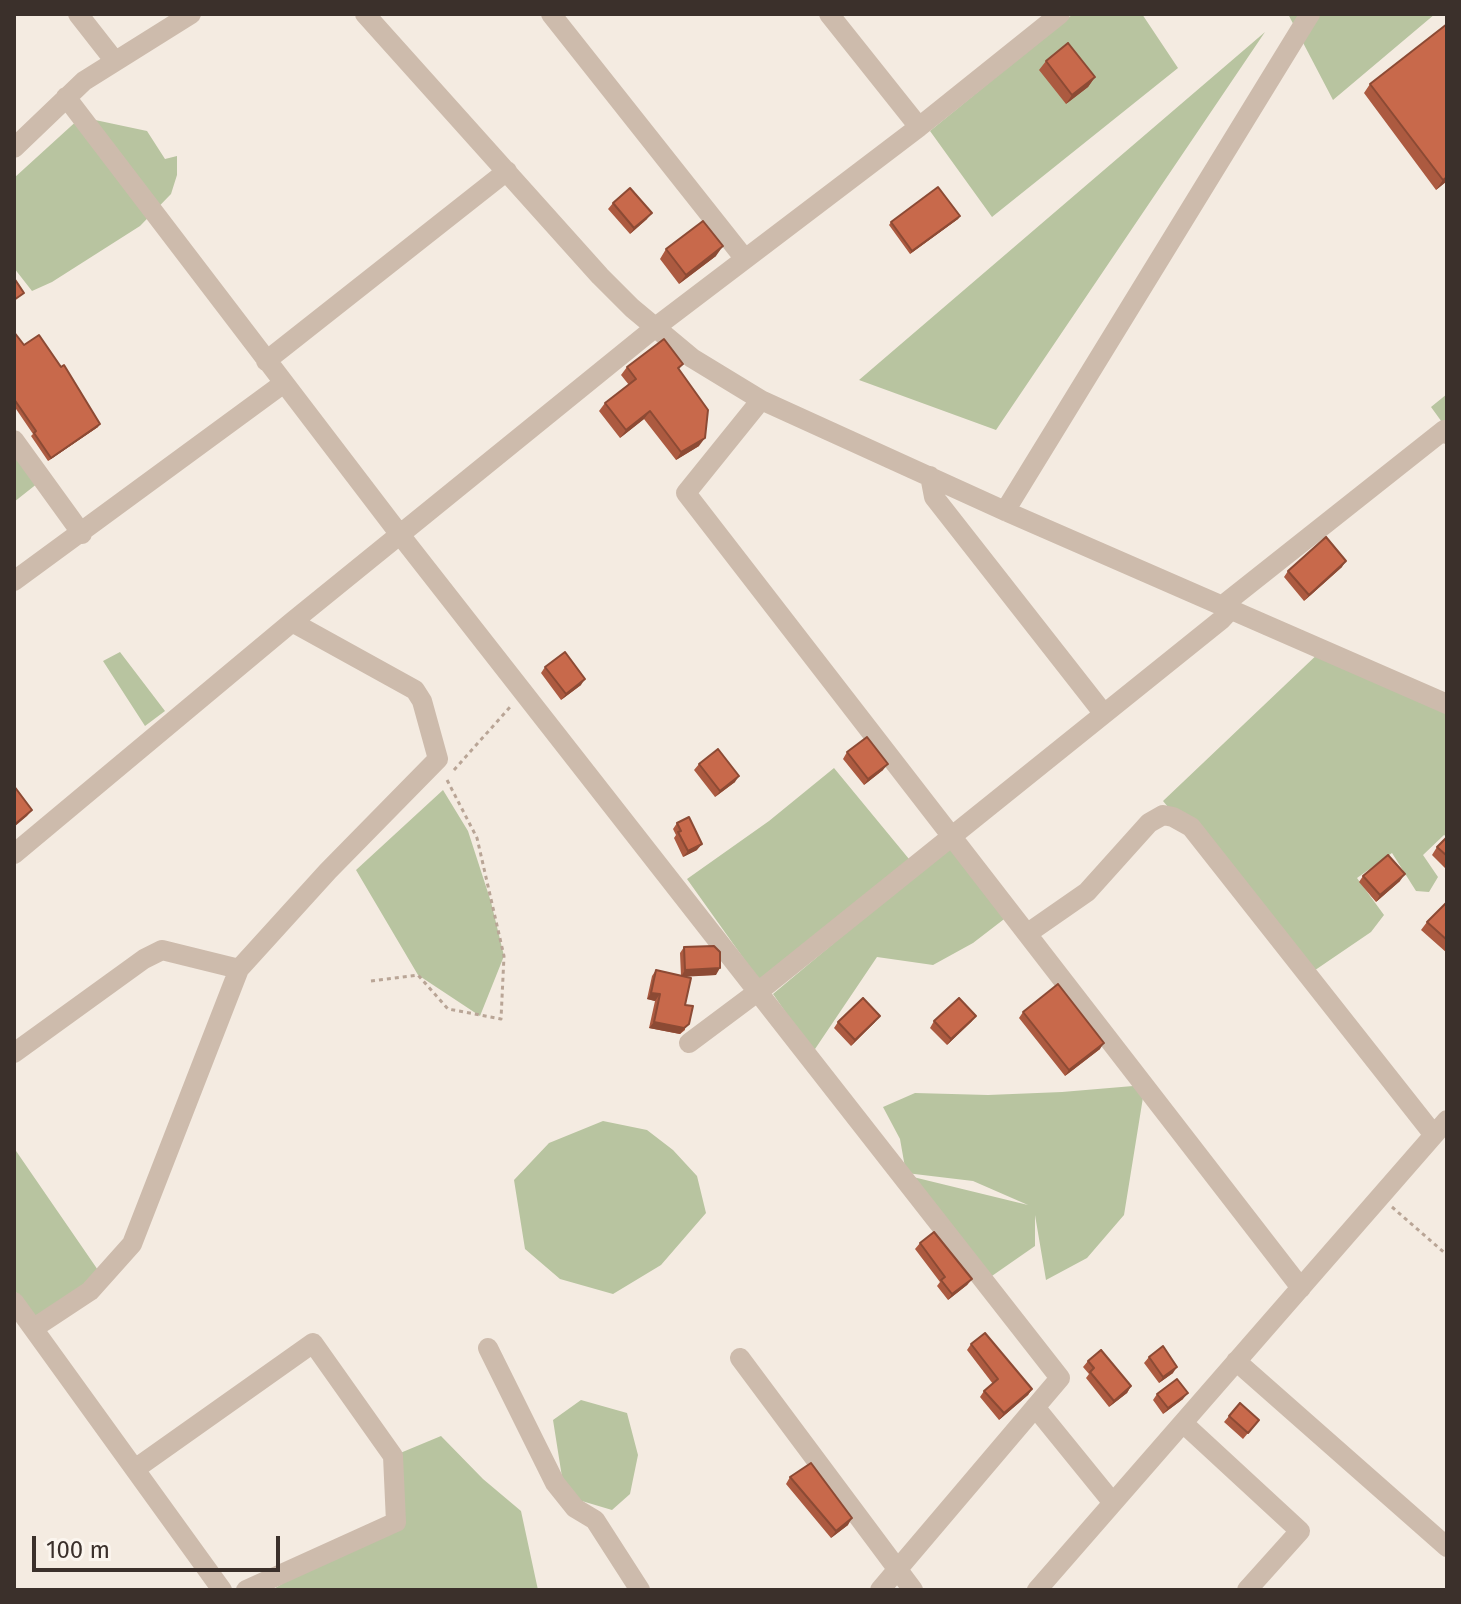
<!DOCTYPE html>
<html>
<head>
<meta charset="utf-8">
<style>
  body { margin:0 }
  #map { position:relative; width:1461px; height:1604px; overflow:hidden; background:#f4ebe1; font-family:"Fira Sans",sans-serif }
  canvas { display:block }
  .frame { position:absolute; inset:0; border:16px solid #3b302b; pointer-events:none }
  .scale { position:absolute; left:32px; top:1536px; width:248px; height:36px; box-sizing:border-box; border:4px solid #3b302b; border-top:0; padding-left:10px; font-size:24px; line-height:28px; white-space:nowrap; color:#3b302b; -webkit-text-stroke:6px #fbf5ee; paint-order:stroke }
</style>
</head>
<body>
<div id="map">
<canvas width="1461" height="1604"></canvas>
<div class="frame"></div>
<div class="scale">100 m</div>
</div>
<script>
const context = document.querySelector('canvas').getContext('2d');
context.lineJoin = 'round';
function fill(path, color) {
  context.fillStyle = color;
  context.fill(path, 'evenodd');
}
function toPath(rows) {
  const path = new Path2D();
  for (const r of rows) {
    path.moveTo(r[0], r[1]);
    for (let i = 2; i < r.length; i += 2) path.lineTo(r[i], r[i + 1]);
  }
  return path;
}
function stroke(path, color, width, dash) {
  context.strokeStyle = color;
  context.lineWidth = width;
  context.lineCap = dash ? 'butt' : 'round';
  context.setLineDash(dash || []);
  context.stroke(path);
}
fill(toPath([
  [1073,14,1142,14,1178,68,992,217,930,131],
  [1288,14,1435,14,1333,100],
  [1265,32,996,430,859,380],
  [81,117,147,131,165,159,177,156,177,175,171,194,140,226,52,282,32,291,14,268,14,178],
  [1447,394,1447,429,1431,407],
  [14,451,38,483,14,502],
  [1323,649,1447,704,1447,837,1444,835,1423,855,1438,877,1429,892,1416,891,1392,853,1357,878,1384,915,1371,932,1302,979,1282,943,1163,801],
  [120,652,165,711,145,726,103,661],
  [834,768,909,859,759,980,687,879,769,821],
  [443,790,468,831,491,902,504,956,480,1016,418,975,356,870],
  [951,845,1012,913,973,943,933,965,877,957,813,1052,773,994],
  [1145,1085,1124,1215,1087,1258,1046,1280,1035,1215,1035,1246,989,1278,909,1176,1028,1205,973,1181,906,1173,900,1139,883,1107,915,1093,988,1095,1062,1092],
  [603,1121,647,1130,673,1150,697,1176,706,1213,661,1265,613,1294,560,1279,525,1249,514,1180,549,1143],
  [14,1148,100,1273,38,1319,14,1290],
  [581,1400,627,1413,638,1455,630,1494,612,1510,565,1496,553,1420],
  [441,1436,483,1479,521,1511,538,1590,272,1590,347,1544,396,1523,393,1456]
]), '#b8c4a0');
stroke(toPath([
  [454,770,510,707],
  [371,981,418,975,448,1009,501,1019,504,956,477,838,446,778],
  [1392,1207,1447,1255]
]), '#b9a596', 3, [4, 4]);
stroke(toPath([
  [78,14,114,60],
  [365,14,600,276,632,308,692,358,761,400,1005,511,1447,704],
  [551,14,745,259],
  [829,14,919,127],
  [66,97,401,536,1060,1378,880,1590],
  [14,148,84,81,191,14],
  [266,361,507,171],
  [761,400,686,493,1301,1288],
  [14,440,82,534],
  [930,476,934,497,1104,714],
  [1005,511,1310,14],
  [14,581,284,383],
  [1223,605,1444,430,1447,434],
  [14,854,292,622,657,326,919,127,1060,14],
  [1028,933,1087,892,1149,823,1163,815,1173,817,1191,827,1434,1135],
  [689,1043,768,984,1221,620,1232,608],
  [14,1053,144,959,162,950,239,969],
  [14,1302,222,1590],
  [34,1328,90,1291,132,1244,239,969,328,871,438,759,422,701,415,690,292,622],
  [488,1348,555,1483,575,1508,595,1520,640,1590],
  [740,1358,913,1590],
  [1236,1361,1447,1547],
  [1035,1407,1113,1503],
  [1183,1423,1300,1531,1247,1590],
  [135,1469,313,1343,393,1456,396,1522,246,1590],
  [1037,1590,1447,1120]
]), '#cdbbac', 20);
fill(toPath([
  [1447,24,1447,181,1436,190,1364,93,1370,84],
  [1046,61,1095,77,1088,87,1066,104,1039,70],
  [613,203,647,219,630,234,608,209],
  [960,216,958,219,910,254,889,225,891,222],
  [666,249,716,256,679,284,660,259],
  [14,332,24,345,98,427,48,461,31,436,33,434,14,406],
  [683,364,679,369,699,446,676,460,644,419,620,438,599,411,605,403,629,385,621,375,627,367],
  [1342,567,1304,601,1284,577,1288,571],
  [545,667,581,685,561,700,541,673],
  [847,752,883,770,864,785,843,759],
  [699,764,735,782,715,797,694,770],
  [677,823,697,850,683,857,674,838,676,835,673,829],
  [1447,837,1447,870,1432,855,1437,847],
  [1363,876,1400,881,1376,902,1359,882],
  [1447,904,1447,953,1421,930,1427,922],
  [684,947,716,975,685,976,685,1030,680,1034,649,1028,655,1001,647,999,652,976,656,970,681,976,680,953],
  [1023,1012,1100,1049,1065,1076,1019,1018],
  [976,1016,971,1022,947,1045,930,1028,934,1021],
  [838,1022,875,1022,851,1046,834,1028],
  [920,1243,972,1279,967,1285,948,1300,937,1286,940,1282,915,1249],
  [971,1344,1032,1389,1028,1395,999,1420,980,1397,984,1391,993,1384,967,1350],
  [1149,1357,1173,1373,1159,1383,1144,1363],
  [1088,1361,1131,1386,1127,1393,1109,1407,1086,1378,1089,1374,1083,1367],
  [1157,1394,1183,1399,1163,1414,1153,1400],
  [1229,1416,1259,1420,1243,1439,1224,1422],
  [790,1477,848,1525,831,1538,786,1484]
]), '#ac5a40');
fill(toPath([
  [1095,77,1088,87,1066,104,1072,95],
  [1447,177,1447,181,1436,190,1443,180],
  [652,213,647,219,630,234,634,228],
  [960,216,958,219,910,254,912,251],
  [723,246,716,256,679,284,686,275],
  [650,411,644,419,620,438,626,430],
  [100,424,98,427,48,461,51,458],
  [705,438,699,446,676,460,681,452],
  [1346,561,1342,567,1304,601,1309,595],
  [585,679,581,685,561,700,566,694],
  [888,764,883,770,864,785,868,779],
  [739,776,735,782,715,797,720,791],
  [32,810,27,816,14,827,14,825],
  [702,844,697,850,683,857,688,851],
  [1405,874,1400,881,1376,902,1380,895],
  [720,968,716,975,681,977,685,970],
  [651,993,660,994,655,1001,647,999],
  [880,1016,875,1022,851,1046,855,1040],
  [976,1016,971,1022,947,1045,951,1039],
  [654,1022,689,1024,680,1034,649,1028],
  [1104,1043,1100,1049,1065,1076,1069,1070],
  [972,1279,967,1285,948,1300,952,1294],
  [1177,1367,1173,1373,1159,1383,1163,1377],
  [1131,1386,1127,1393,1109,1407,1114,1401],
  [1032,1389,1028,1395,999,1420,1004,1413],
  [1188,1393,1183,1399,1163,1414,1168,1408],
  [852,1518,848,1525,831,1538,836,1531]
]), '#8c4a34');
const building = toPath([
  [1447,24,1447,177,1443,180,1370,84,1447,24],
  [1068,43,1095,77,1072,95,1046,61,1068,43],
  [938,187,960,216,912,251,891,222,938,187],
  [630,188,652,213,634,228,613,203,630,188],
  [703,221,723,246,686,275,666,249,703,221],
  [14,278,24,293,14,300,14,278],
  [14,332,24,345,39,335,61,367,64,365,100,424,51,458,34,433,36,431,14,399,14,332],
  [664,339,683,364,678,368,708,410,705,438,681,452,650,411,626,430,605,403,636,379,627,367,664,339],
  [1326,537,1346,561,1309,595,1288,571,1326,537],
  [565,652,585,679,566,694,545,667,565,652],
  [867,737,888,764,868,779,847,752,867,737],
  [718,749,739,776,720,791,699,764,718,749],
  [14,786,32,810,14,825,14,786],
  [689,817,702,844,688,851,678,832,681,831,677,823,689,817],
  [1447,837,1447,856,1437,847,1447,837],
  [1388,855,1405,874,1380,895,1363,876,1388,855],
  [1446,903,1447,904,1447,940,1427,922,1446,903],
  [714,946,720,952,720,968,685,970,684,947,714,946],
  [656,970,691,978,685,1005,693,1006,689,1024,684,1028,654,1022,660,994,651,993,656,970],
  [1058,984,1104,1043,1069,1070,1023,1012,1058,984],
  [863,998,880,1016,855,1040,838,1022,863,998],
  [959,998,976,1016,951,1039,934,1021,959,998],
  [934,1232,972,1279,952,1294,941,1280,945,1277,920,1243,934,1232],
  [985,1333,1032,1389,1004,1413,984,1391,998,1379,971,1344,985,1333],
  [1163,1346,1177,1367,1163,1377,1149,1357,1163,1346],
  [1101,1350,1131,1386,1114,1401,1090,1372,1094,1368,1088,1361,1101,1350],
  [1177,1379,1188,1393,1168,1408,1157,1394,1177,1379],
  [1240,1403,1259,1420,1248,1433,1229,1416,1240,1403],
  [811,1463,852,1518,836,1531,790,1477,811,1463]
]);
fill(building, '#c8694b');
stroke(building, '#8c4a34', 2);
</script>
</body>
</html>
